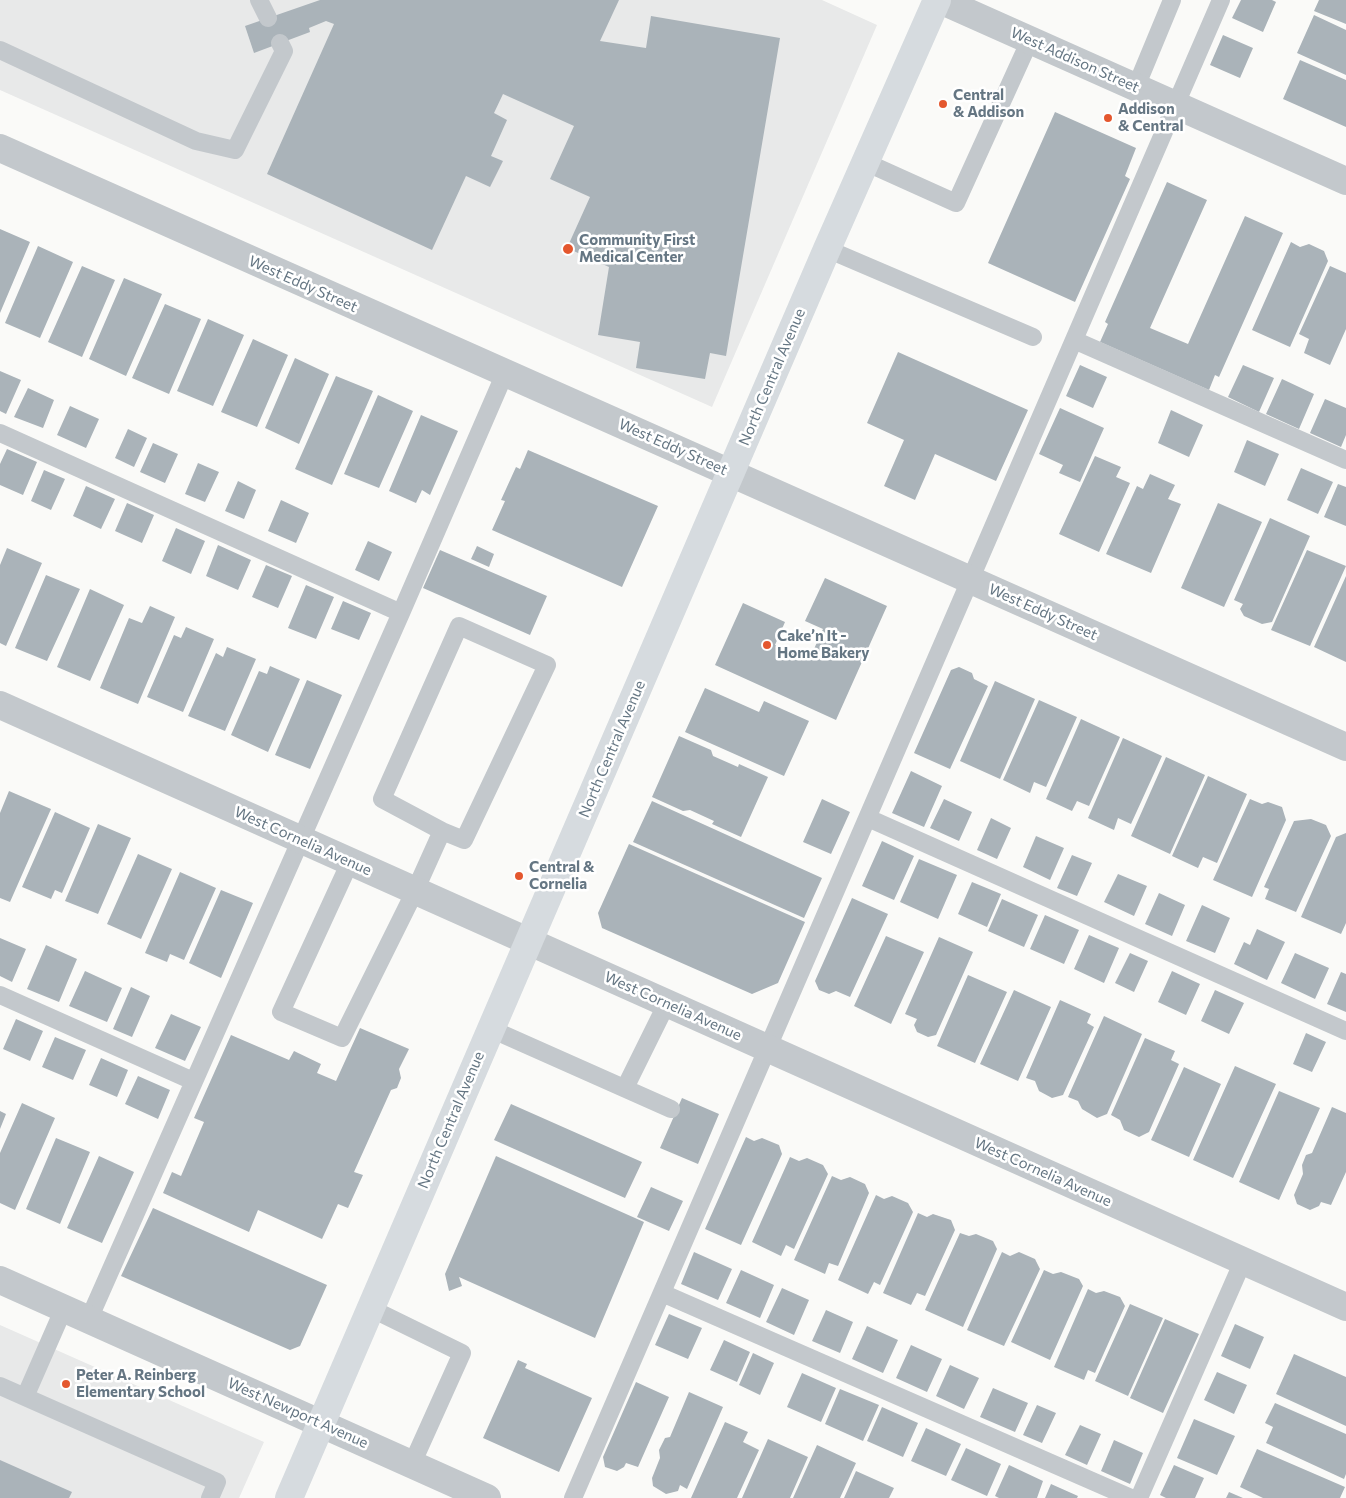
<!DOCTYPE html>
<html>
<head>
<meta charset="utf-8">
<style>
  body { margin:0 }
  canvas { display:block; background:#fafaf8 }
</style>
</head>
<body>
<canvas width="1346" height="1498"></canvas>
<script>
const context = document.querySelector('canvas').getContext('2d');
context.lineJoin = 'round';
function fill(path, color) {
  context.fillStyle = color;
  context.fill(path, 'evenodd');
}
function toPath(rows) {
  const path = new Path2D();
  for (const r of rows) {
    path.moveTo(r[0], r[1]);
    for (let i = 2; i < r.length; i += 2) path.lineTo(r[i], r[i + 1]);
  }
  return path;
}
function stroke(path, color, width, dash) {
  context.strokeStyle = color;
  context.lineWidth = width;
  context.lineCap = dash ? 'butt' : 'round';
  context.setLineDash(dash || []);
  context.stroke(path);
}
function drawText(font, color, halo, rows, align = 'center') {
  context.font = font + ' Commissioner,sans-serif';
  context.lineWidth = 5;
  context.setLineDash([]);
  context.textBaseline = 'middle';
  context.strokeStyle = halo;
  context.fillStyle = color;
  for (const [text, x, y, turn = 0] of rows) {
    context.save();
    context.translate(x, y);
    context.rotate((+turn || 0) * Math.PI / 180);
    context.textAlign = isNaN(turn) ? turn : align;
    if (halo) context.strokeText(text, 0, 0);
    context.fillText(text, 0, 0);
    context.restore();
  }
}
fill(toPath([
  [0,0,822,0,877,25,712,407,0,90],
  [0,1325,264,1442,239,1498,0,1498]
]), '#e8e9e9');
fill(toPath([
  [320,0,619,0,600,41,646,48,651,16,780,38,726,356,710,353,705,379,636,368,640,342,598,335,609,267,567,248,590,197,550,179,574,126,503,94,494,113,507,120,491,156,503,161,490,187,466,176,432,250,267,174,334,24,326,21,309,28,310,32,254,53,245,26],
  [1241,0,1272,0,1276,2,1263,32,1232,18],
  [1319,0,1346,0,1346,24,1314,11],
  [1314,15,1346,30,1346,75,1297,53],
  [1223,35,1253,48,1240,78,1210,65],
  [1300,60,1346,80,1346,127,1283,99],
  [1055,112,1136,148,1125,176,1130,179,1075,302,988,263],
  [1167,182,1207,200,1150,328,1188,344,1245,216,1283,233,1219,377,1215,375,1209,390,1100,342,1108,324,1105,322],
  [0,229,30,242,0,313],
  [1291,242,1300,247,1309,244,1324,251,1328,261,1290,347,1252,330],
  [38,246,73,262,40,338,5,323],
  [82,266,115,280,82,357,48,342],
  [1330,266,1346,273,1346,329,1330,365,1304,353,1309,339,1299,334],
  [124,278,162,294,126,376,89,359],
  [165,304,201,319,169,394,132,378],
  [208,319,244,335,213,406,177,391],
  [253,339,288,355,257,427,221,412],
  [898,352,1028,410,996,481,935,454,915,500,884,486,904,440,867,423],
  [295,358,329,374,299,444,265,428],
  [1080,365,1107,377,1093,408,1066,396],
  [1243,365,1274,378,1259,412,1228,397],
  [0,371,21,380,6,414,0,411],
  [336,376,373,391,332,485,295,469],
  [1282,379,1314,394,1299,429,1266,414],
  [28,388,54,400,43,428,14,417],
  [378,395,413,411,379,488,344,474],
  [1325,399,1346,408,1346,435,1341,447,1310,433],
  [70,406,99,419,86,448,57,435],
  [1060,408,1104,428,1080,482,1059,473,1063,465,1039,454],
  [1171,410,1203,425,1189,457,1158,443],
  [421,415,458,431,430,495,422,490,416,503,389,491],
  [128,429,147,438,134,467,115,458],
  [1247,440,1279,454,1265,486,1234,472],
  [153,443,178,454,165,483,140,472],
  [7,449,37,462,23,495,0,485,0,464],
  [528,450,658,506,622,587,492,530,505,501,501,500,516,467,520,469],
  [1095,456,1121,467,1116,477,1130,483,1099,552,1059,534],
  [198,463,219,472,205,502,185,494],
  [1301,468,1333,482,1318,514,1287,500],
  [44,470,65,479,51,510,31,501],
  [1150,474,1175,485,1168,499,1181,504,1151,573,1106,554,1137,486,1143,489],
  [238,481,256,490,244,519,225,511],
  [1338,484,1346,487,1346,526,1324,517],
  [86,486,115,499,101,529,73,516],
  [281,500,309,513,296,543,268,531],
  [127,503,154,515,142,543,115,531],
  [1218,503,1262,522,1224,607,1181,588],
  [1270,518,1310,536,1272,622,1262,624,1244,616,1240,609,1243,604,1234,600],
  [176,528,205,541,191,574,162,561],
  [368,541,392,552,379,581,355,570],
  [218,545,251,560,238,590,206,576],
  [477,546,494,554,489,567,471,559],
  [7,548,42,563,6,646,0,643,0,565],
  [440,550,547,596,530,635,423,588],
  [1307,550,1346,566,1310,646,1271,630],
  [266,565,292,576,278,608,252,597],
  [46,575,80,589,47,661,15,648],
  [1346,576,1346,662,1314,647],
  [825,578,887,606,836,720,715,665,743,603,785,622,775,645,809,660,823,629,805,621],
  [306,585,334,597,316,639,288,628],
  [90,589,124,605,90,681,57,667],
  [343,601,371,613,359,640,331,629],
  [150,606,175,617,138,704,100,688,129,618,142,623],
  [186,627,214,639,183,712,147,697,174,635,181,638],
  [227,647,256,659,225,731,188,716,216,653,223,657],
  [270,666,300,679,268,752,231,735,259,671,267,674],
  [959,667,972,673,974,679,988,686,950,769,914,753,951,670],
  [307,680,342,695,310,769,275,755],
  [995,681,1035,699,1000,779,960,761],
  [705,688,759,712,764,701,809,721,784,776,685,732],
  [1039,700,1077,717,1046,787,1034,782,1030,793,1003,780],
  [1081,719,1120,737,1089,806,1077,801,1072,811,1046,799],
  [679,736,711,750,713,756,738,767,739,764,768,777,741,837,712,824,714,821,690,810,683,811,652,797],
  [1123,738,1162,756,1131,824,1118,818,1114,830,1088,818],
  [1166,757,1205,775,1170,854,1131,836],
  [911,771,942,786,924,827,892,813],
  [1208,776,1247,794,1217,863,1203,857,1198,868,1172,856],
  [9,791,51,809,10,902,0,898,0,813],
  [822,799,850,812,831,854,803,842],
  [944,799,972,812,959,841,930,828],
  [1250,799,1262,804,1268,802,1282,807,1286,820,1252,897,1213,880],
  [652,801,822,878,804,918,633,842],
  [55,812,90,828,62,893,55,890,51,899,22,887],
  [991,818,1011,828,997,859,977,850],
  [1311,819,1326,825,1331,836,1296,912,1265,899,1269,889,1264,887,1294,821],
  [98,824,131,838,98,914,65,901],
  [1346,833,1346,923,1341,934,1301,917,1336,837],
  [1036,836,1064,848,1050,880,1023,867],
  [882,841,914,856,894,900,862,886],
  [629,844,805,922,778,983,752,994,602,928,598,913],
  [138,854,172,869,141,939,107,924],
  [1072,855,1092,863,1077,896,1057,888],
  [919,859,957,875,938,919,900,902],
  [180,872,216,888,184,960,170,954,167,962,145,953],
  [1118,874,1147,886,1134,916,1104,902],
  [972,882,1001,894,987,927,958,914],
  [221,890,253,903,221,978,189,963],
  [1159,893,1185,905,1172,936,1145,924],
  [852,898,888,914,850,997,836,991,829,994,819,990,815,981],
  [1002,899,1038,915,1024,947,988,931],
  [1202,905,1230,918,1215,953,1186,941],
  [1045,915,1079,930,1064,964,1030,949],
  [1257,929,1285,942,1267,980,1234,964,1244,942,1250,945],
  [1089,935,1119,948,1104,983,1074,969],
  [886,936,924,952,891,1024,854,1006],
  [939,937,973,952,936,1035,928,1037,917,1032,914,1025,917,1019,905,1014],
  [0,938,26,949,12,982,0,976],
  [46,945,77,959,59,1002,27,989],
  [1130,953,1148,961,1134,992,1115,983],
  [1295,953,1329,968,1315,999,1281,983],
  [85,971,122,988,107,1022,69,1006],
  [1172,971,1200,984,1186,1015,1158,1002],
  [1341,972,1346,974,1346,1012,1327,1004],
  [968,975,1007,992,975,1063,937,1046],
  [131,987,150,996,132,1037,113,1029],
  [1014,990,1051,1007,1018,1081,980,1064],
  [1215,990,1244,1003,1229,1034,1201,1021],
  [1060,1000,1091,1014,1087,1023,1094,1027,1063,1095,1052,1098,1039,1091,1035,1081,1026,1078],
  [171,1014,201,1027,185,1061,155,1048],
  [1104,1016,1142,1034,1107,1114,1097,1118,1082,1109,1078,1101,1068,1097],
  [16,1019,43,1031,30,1061,3,1049],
  [360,1028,409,1049,399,1069,401,1078,397,1088,391,1090,354,1172,363,1175,348,1208,338,1204,322,1239,258,1210,249,1232,163,1193,172,1172,181,1176,204,1122,194,1118,231,1035,289,1060,294,1051,321,1064,317,1073,336,1081],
  [1306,1033,1326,1042,1312,1072,1293,1064],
  [55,1037,86,1050,73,1080,42,1067],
  [1145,1038,1175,1051,1171,1060,1179,1064,1149,1132,1139,1137,1124,1130,1120,1120,1111,1115],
  [101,1058,128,1070,117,1097,89,1085],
  [1235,1066,1276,1084,1233,1178,1193,1160],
  [1184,1067,1221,1084,1189,1157,1151,1140],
  [138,1076,170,1090,158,1119,125,1104],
  [1279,1091,1320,1108,1279,1200,1239,1182],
  [682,1098,719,1114,698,1164,660,1148],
  [22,1103,55,1118,15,1210,0,1203,0,1153],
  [511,1104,642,1162,625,1198,494,1140],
  [1332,1107,1346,1113,1346,1172,1331,1205,1321,1202,1319,1206,1310,1210,1297,1204,1294,1195,1303,1174,1302,1165,1306,1155,1312,1153],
  [0,1111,6,1114,0,1129],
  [746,1137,754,1141,762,1138,779,1145,782,1154,741,1245,705,1229],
  [56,1138,90,1152,60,1224,26,1209],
  [99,1156,134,1172,102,1243,67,1228],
  [496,1156,644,1222,595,1338,459,1277,462,1286,449,1291,445,1274],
  [790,1157,799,1161,807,1158,823,1165,828,1174,794,1249,786,1245,781,1256,752,1242],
  [832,1176,841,1180,850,1177,865,1184,869,1193,838,1266,829,1263,825,1274,794,1260],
  [651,1187,683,1201,669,1231,637,1217],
  [876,1195,884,1199,892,1196,908,1203,913,1212,880,1285,874,1282,868,1294,838,1280],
  [153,1208,327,1285,300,1346,290,1350,121,1276],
  [918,1213,927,1217,933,1214,951,1220,955,1230,925,1296,917,1293,911,1305,883,1293],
  [960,1233,969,1236,976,1234,993,1241,997,1249,963,1327,925,1310],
  [694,1252,732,1269,718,1300,681,1284],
  [1002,1252,1010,1256,1019,1252,1035,1259,1040,1269,1004,1346,967,1330],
  [741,1270,774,1285,760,1318,726,1303],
  [1044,1270,1053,1274,1061,1272,1079,1279,1083,1286,1050,1360,1011,1342],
  [782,1288,809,1300,794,1335,766,1322],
  [1088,1289,1096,1293,1104,1291,1120,1297,1125,1306,1095,1373,1088,1370,1084,1380,1054,1367],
  [1130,1304,1163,1318,1128,1396,1095,1381],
  [826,1310,853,1322,840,1353,812,1341],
  [669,1314,702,1328,688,1359,655,1345],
  [1165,1319,1199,1334,1163,1413,1130,1398],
  [1235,1324,1264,1337,1250,1369,1221,1356],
  [867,1326,898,1340,883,1373,852,1359],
  [724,1340,750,1352,737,1382,710,1370],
  [911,1345,942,1359,927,1392,896,1378],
  [753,1353,774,1363,760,1395,739,1385],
  [1294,1354,1346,1377,1346,1426,1276,1394],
  [518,1360,527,1364,525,1368,592,1398,559,1472,483,1438],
  [950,1365,979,1378,964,1409,936,1396],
  [1217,1372,1247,1385,1234,1414,1204,1400],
  [802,1373,836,1388,821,1422,787,1407],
  [636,1382,669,1397,638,1467,626,1463,624,1467,617,1471,605,1467,603,1457],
  [993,1388,1028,1403,1015,1432,980,1417],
  [840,1389,879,1405,863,1441,825,1424],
  [689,1392,723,1407,687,1489,680,1485,678,1491,666,1494,653,1486,652,1478,660,1458,659,1450,665,1438,670,1437],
  [1275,1403,1346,1434,1346,1474,1344,1479,1266,1443,1273,1427,1265,1423],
  [1037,1405,1056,1413,1042,1443,1023,1435],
  [882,1407,918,1423,903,1457,867,1441],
  [1194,1419,1235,1436,1217,1475,1177,1458],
  [725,1422,748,1432,743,1442,759,1450,737,1498,691,1498],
  [1080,1425,1101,1434,1087,1465,1065,1455],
  [926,1428,961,1444,946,1476,911,1461],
  [768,1439,808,1457,790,1498,742,1498],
  [1114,1440,1143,1453,1130,1484,1101,1471],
  [817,1445,856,1463,840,1498,793,1498],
  [966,1448,1001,1464,987,1496,951,1480],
  [1257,1449,1345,1487,1340,1498,1263,1498,1240,1487],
  [0,1460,72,1492,69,1498,0,1498],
  [1009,1465,1043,1481,1037,1498,999,1498,995,1496],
  [1174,1465,1204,1478,1195,1498,1166,1498,1160,1495],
  [856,1471,894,1488,889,1498,844,1498],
  [1051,1484,1078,1496,1077,1498,1045,1498],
  [1229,1492,1243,1498,1226,1498]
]), '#aab3b9');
stroke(toPath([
  [259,0,268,18],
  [0,50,196,141,235,150,284,51,280,43],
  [1136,87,1172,0],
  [865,162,956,203,1030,40],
  [827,249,1033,337],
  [1074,340,1346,460],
  [0,433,401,613],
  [868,818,1346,1031],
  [350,862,281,1012,342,1038,415,891,442,831,464,840,547,665,459,626,382,799,442,831],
  [0,995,193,1081],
  [491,1029,671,1109],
  [625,1088,667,1003],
  [662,1293,1131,1498],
  [370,1308,462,1353,412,1464],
  [89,1319,401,613,505,373],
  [0,1386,25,1397,64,1308],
  [25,1397,217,1482,210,1498],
  [573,1498,1221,0],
  [1139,1498,1243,1261]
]), '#c3c8cc', 18);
stroke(toPath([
  [0,148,1346,747],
  [0,705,1346,1307],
  [0,1280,487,1498]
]), '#c3c8cc', 28);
stroke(toPath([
  [940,0,1346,181]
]), '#c3c8cc', 28);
stroke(toPath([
  [289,1498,827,249,937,0]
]), '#d6dbdf', 28);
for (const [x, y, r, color] of [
  [943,104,5,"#e4572e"],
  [1108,118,5,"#e4572e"],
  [568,249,6,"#e4572e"],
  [767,645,5,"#e4572e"],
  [519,876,5,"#e4572e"],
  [66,1384,5,"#e4572e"]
]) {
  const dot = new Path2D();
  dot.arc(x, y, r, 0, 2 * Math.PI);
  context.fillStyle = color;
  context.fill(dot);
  stroke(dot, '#fff', 2);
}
drawText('15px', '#657683', '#fff', [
  ["West Addison Street",1075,60,24],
  ["West Eddy Street",303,284,24],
  ["North Central Avenue",772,377,-67],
  ["West Eddy Street",673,447,24],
  ["West Eddy Street",1043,612,24],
  ["North Central Avenue",612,749,-67],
  ["West Cornelia Avenue",303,841,24],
  ["West Cornelia Avenue",673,1006,24],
  ["North Central Avenue",451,1120,-67],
  ["West Cornelia Avenue",1043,1172,24],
  ["West Newport Avenue",298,1413,24]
]);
drawText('bold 15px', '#657683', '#fff', [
  ["Central",953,95],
  ["& Addison",953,112],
  ["Addison",1118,109],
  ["& Central",1118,126],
  ["Community First",579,240],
  ["Medical Center",579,257],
  ["Cake’n It -",777,636],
  ["Home Bakery",777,653],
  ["Central &",529,867],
  ["Cornelia",529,884],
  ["Peter A. Reinberg",76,1375],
  ["Elementary School",76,1392]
], 'left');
</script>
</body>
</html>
